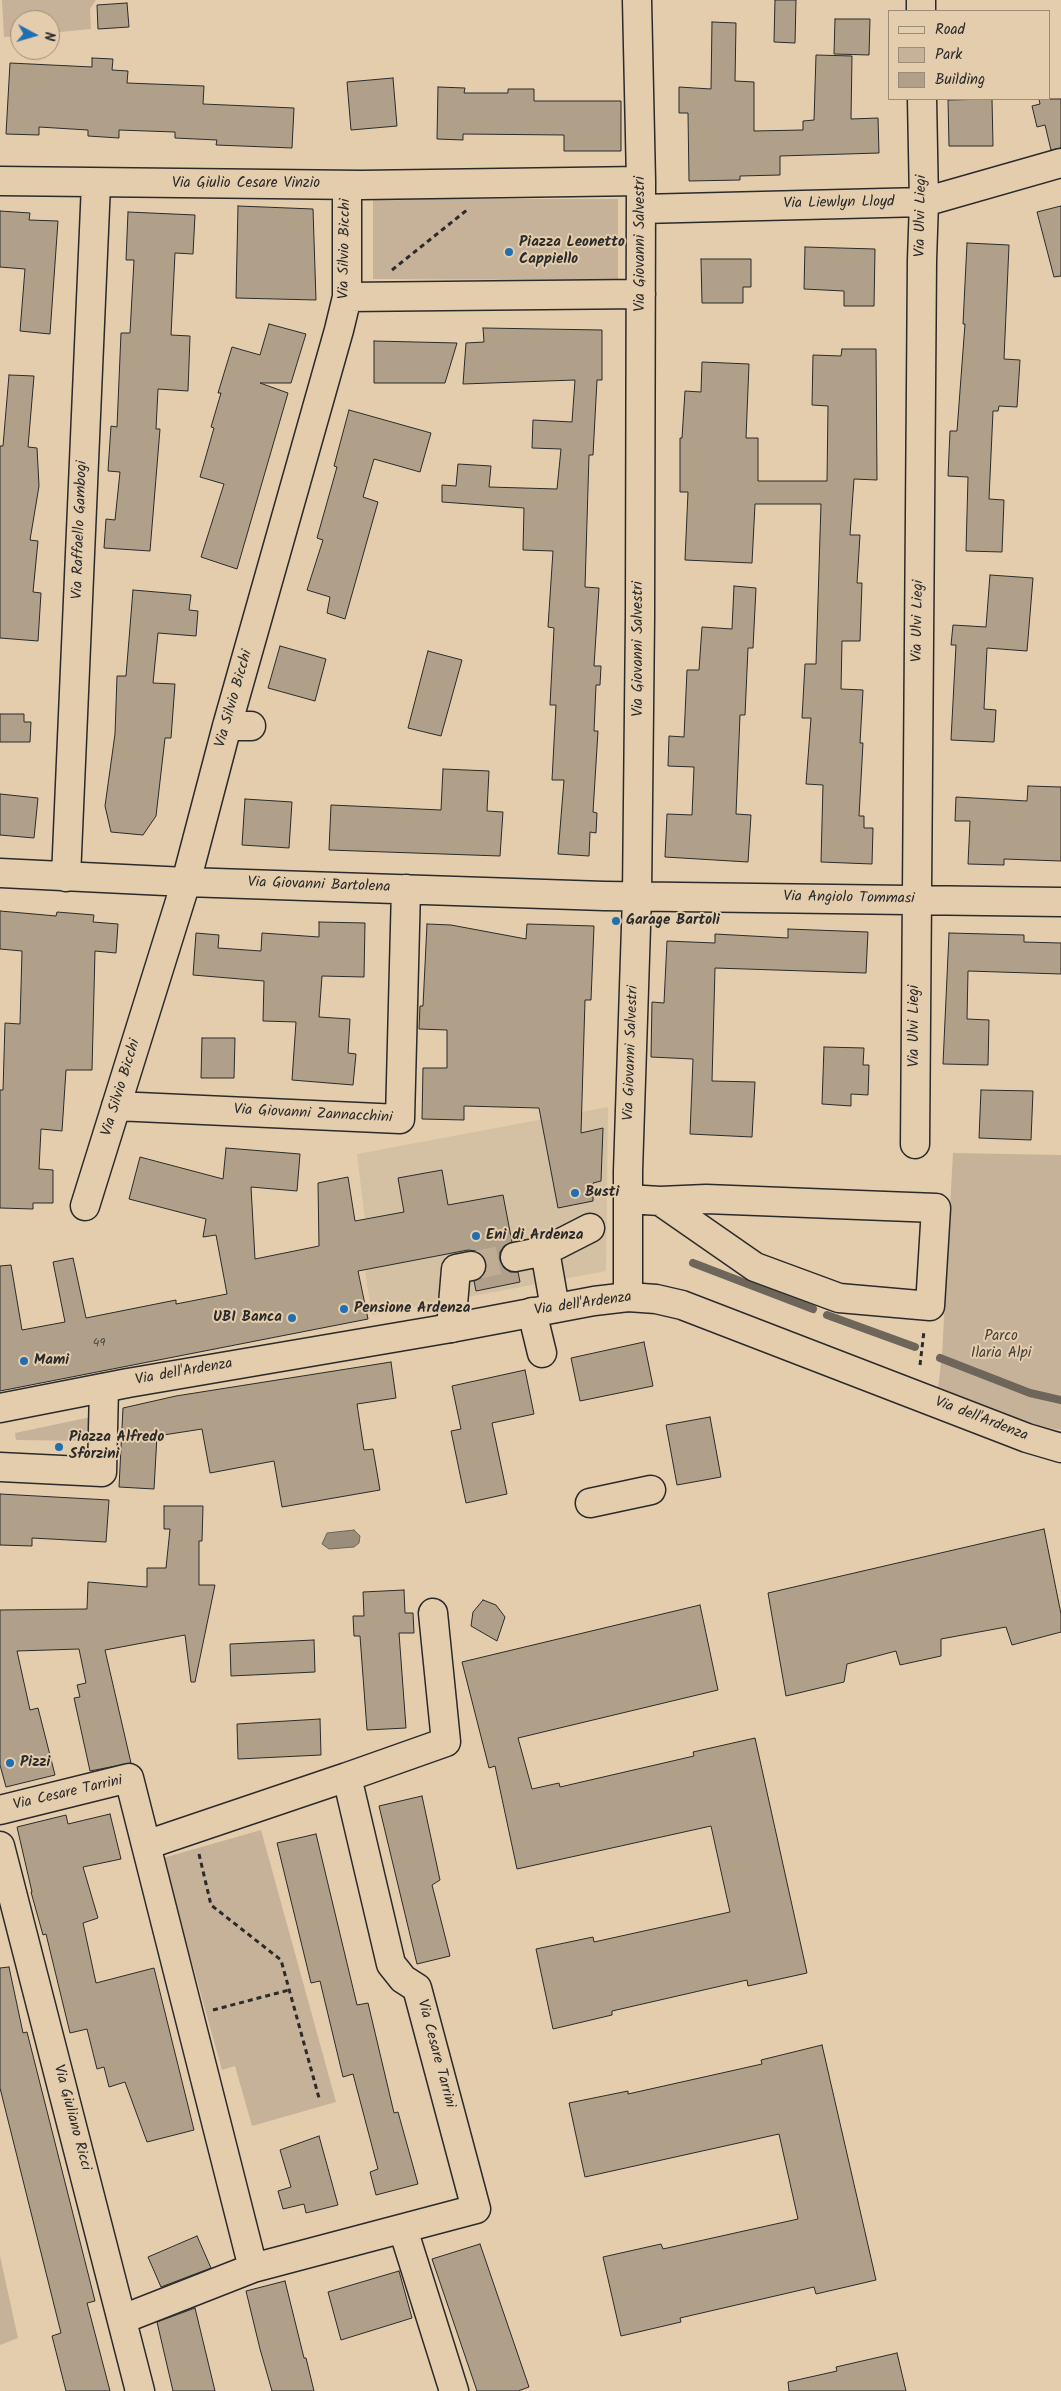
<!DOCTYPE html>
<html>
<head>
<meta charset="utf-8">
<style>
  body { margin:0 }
  #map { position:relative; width:1061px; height:2391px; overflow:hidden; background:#e4cdad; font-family:Kalam,sans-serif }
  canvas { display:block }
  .legend { position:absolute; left:888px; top:10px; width:162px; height:90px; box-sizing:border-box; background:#e4cdad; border:1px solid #9a8c79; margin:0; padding:6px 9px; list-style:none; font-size:15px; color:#2b2b2b }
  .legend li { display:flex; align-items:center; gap:10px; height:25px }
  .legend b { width:25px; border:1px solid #9a8c79 }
  .north { position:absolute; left:10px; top:10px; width:50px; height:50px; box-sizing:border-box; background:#e4cdad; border:1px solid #9a8c79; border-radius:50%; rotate:96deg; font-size:14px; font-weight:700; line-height:20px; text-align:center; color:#2b2b2b }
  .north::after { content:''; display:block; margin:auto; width:18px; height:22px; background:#1f6fb2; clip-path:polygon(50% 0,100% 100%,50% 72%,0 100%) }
</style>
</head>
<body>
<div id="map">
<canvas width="1061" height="2391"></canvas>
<ul class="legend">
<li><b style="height:6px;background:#e4cdad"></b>Road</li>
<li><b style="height:14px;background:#c6b298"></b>Park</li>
<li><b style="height:14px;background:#b0a089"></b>Building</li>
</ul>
<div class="north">N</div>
</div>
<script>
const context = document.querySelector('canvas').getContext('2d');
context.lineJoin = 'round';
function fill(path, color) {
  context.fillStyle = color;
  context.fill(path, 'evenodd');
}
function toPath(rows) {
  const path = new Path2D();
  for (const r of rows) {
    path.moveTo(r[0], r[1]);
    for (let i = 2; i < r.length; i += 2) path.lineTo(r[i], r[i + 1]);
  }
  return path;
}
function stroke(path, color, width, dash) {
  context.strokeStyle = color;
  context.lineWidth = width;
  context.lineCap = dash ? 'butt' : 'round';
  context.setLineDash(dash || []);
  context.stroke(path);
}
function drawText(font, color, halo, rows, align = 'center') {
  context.font = font + ' Kalam,sans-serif';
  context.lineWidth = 4;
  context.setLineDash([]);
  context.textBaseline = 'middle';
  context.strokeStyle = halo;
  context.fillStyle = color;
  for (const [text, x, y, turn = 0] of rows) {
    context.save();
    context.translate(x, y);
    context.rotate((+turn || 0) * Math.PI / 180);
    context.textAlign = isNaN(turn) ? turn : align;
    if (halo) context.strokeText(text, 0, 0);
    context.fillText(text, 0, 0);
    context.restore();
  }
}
fill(toPath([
  [608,1107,606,1271,372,1315,359,1232,366,1229,357,1154]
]), '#d4c0a2');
fill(toPath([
  [2,0,96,0,90,9,91,29,50,33,50,20,20,20,20,36,4,37],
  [373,199,618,199,618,280,373,279],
  [953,1153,1061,1155,1061,1430,1038,1426,938,1389,942,1355],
  [91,1417,90,1441,16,1440,15,1433],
  [261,1830,336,2102,252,2126,235,2066,222,2070,163,1858],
  [0,2256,18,2338,0,2345]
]), '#c6b298');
const water = toPath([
  [354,1530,360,1536,359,1543,354,1547,329,1549,322,1544,327,1533,354,1530]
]);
fill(water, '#9a8d7a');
stroke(water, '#6e665a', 1);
stroke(toPath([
  [693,1263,813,1309],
  [827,1315,915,1347],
  [940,1358,1030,1393,1061,1400]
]), '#6e665a', 8);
const building = toPath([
  [775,0,796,0,795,43,774,42,775,0],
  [127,3,129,27,98,29,97,5,127,3],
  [835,19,870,19,869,55,834,54,835,19],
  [712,22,736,23,735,81,754,82,754,131,803,130,803,121,814,120,816,55,852,56,851,119,878,118,879,153,780,156,780,175,740,176,740,180,689,181,688,113,679,113,679,87,711,89,712,22],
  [92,58,113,59,112,70,128,71,127,83,204,86,203,104,294,108,292,148,216,145,217,140,175,138,175,132,119,130,119,138,88,136,88,130,39,127,39,135,6,134,10,63,92,67,92,58],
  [393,78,397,126,351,130,347,82,393,78],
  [438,87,465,88,464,93,508,93,508,89,534,89,534,101,621,101,621,151,564,151,564,135,463,134,463,140,437,139,438,87],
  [992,99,993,146,949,146,948,100,992,99],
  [1039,99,1061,99,1061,148,1051,150,1045,125,1037,127,1032,106,1040,104,1039,99],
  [238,206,313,209,316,300,236,298,238,206],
  [1061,206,1061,276,1054,277,1037,212,1061,206],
  [0,211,30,213,29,220,58,221,50,334,20,331,25,269,0,267,0,211],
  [128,212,195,215,193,254,175,253,171,335,190,336,188,391,158,389,156,429,160,429,150,551,104,548,106,519,115,520,120,472,108,471,111,426,117,427,121,333,130,333,134,260,126,260,128,212],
  [967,243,1009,245,1004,359,1020,360,1017,407,999,406,998,411,993,411,989,499,1004,500,1002,552,966,551,968,477,948,476,950,431,957,431,965,324,963,324,967,243],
  [805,247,875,249,874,306,844,306,844,291,804,289,805,247],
  [701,259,751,259,751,287,743,287,743,303,702,303,701,259],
  [269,324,306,334,291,383,260,383,288,393,237,569,201,557,224,484,200,477,214,428,211,427,221,393,218,393,232,347,260,355,269,324],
  [483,328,602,330,602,380,597,380,593,455,589,455,585,587,599,588,594,666,601,666,600,685,596,685,594,731,598,731,593,812,597,813,596,833,590,832,589,856,558,854,564,780,552,780,556,705,550,705,554,628,548,627,553,551,523,550,524,508,442,502,442,485,456,486,458,464,491,466,489,487,557,489,561,449,532,448,533,420,572,422,575,380,463,384,466,343,484,342,483,328],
  [374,341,457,343,445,383,374,383,374,341],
  [842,349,876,349,877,480,854,479,850,535,860,535,857,583,862,583,860,641,842,641,841,689,863,690,860,743,863,743,859,816,864,816,864,828,873,828,872,864,821,862,823,785,806,784,811,718,802,718,805,664,816,664,821,504,755,504,752,563,685,560,688,492,680,492,680,438,682,438,685,391,701,392,702,362,749,364,746,438,758,438,758,481,827,481,828,406,812,405,813,355,841,356,842,349],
  [9,375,34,376,28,447,37,448,39,486,30,540,38,541,33,592,41,593,38,641,0,638,0,446,3,446,9,375],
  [349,410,431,433,420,472,374,459,363,497,378,502,345,619,327,613,330,597,307,590,323,540,317,538,337,467,334,466,349,410],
  [990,575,1033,578,1027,651,987,648,984,709,996,710,994,742,951,740,956,645,951,645,953,625,986,627,990,575],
  [734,586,756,588,753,648,748,648,745,715,740,715,736,814,751,815,748,862,665,857,667,814,692,815,694,767,668,766,669,736,684,737,687,670,699,670,702,627,732,629,734,586],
  [133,590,191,595,189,610,198,611,196,636,158,633,153,683,175,684,171,738,165,738,156,816,143,835,111,832,105,806,115,734,117,676,126,676,133,590],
  [280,646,326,659,315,701,268,688,280,646],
  [428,651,462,660,441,736,408,728,428,651],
  [0,714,24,714,24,722,31,722,30,742,0,742,0,714],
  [443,769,489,771,487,811,503,812,500,856,329,850,331,805,441,810,443,769],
  [1028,786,1061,787,1061,861,1004,859,1004,865,968,864,970,821,955,821,956,797,1027,801,1028,786],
  [0,794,38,798,34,838,0,835,0,794],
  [245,799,292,802,289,848,242,845,245,799],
  [0,911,56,916,57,912,94,915,93,922,118,924,116,953,95,951,92,1070,66,1070,62,1131,41,1129,39,1169,53,1170,53,1203,33,1203,33,1209,0,1208,0,1090,3,1090,5,1023,20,1024,22,951,0,949,0,911],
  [319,922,365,923,364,977,322,976,319,1017,350,1019,348,1053,356,1054,353,1085,292,1080,296,1022,263,1021,264,981,193,975,196,933,219,935,218,948,261,951,262,933,319,937,319,922],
  [427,924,451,925,526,939,527,924,594,926,591,1000,585,1000,581,1133,603,1128,601,1181,593,1183,593,1201,558,1208,539,1108,464,1106,464,1120,422,1119,423,1068,447,1068,447,1030,419,1029,420,1006,423,1006,427,924],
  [788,929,868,932,866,973,715,968,712,1081,755,1082,752,1137,690,1134,693,1059,651,1057,652,1002,664,1003,667,941,715,943,715,934,788,938,788,929],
  [949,933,1024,935,1024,942,1061,943,1061,974,968,971,967,1019,989,1020,988,1065,943,1064,949,933],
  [202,1038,235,1038,234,1078,201,1078,202,1038],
  [824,1047,864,1048,863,1065,869,1065,868,1095,851,1094,851,1106,822,1104,824,1047],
  [981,1090,1033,1091,1031,1140,979,1138,981,1090],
  [226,1148,300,1154,297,1191,251,1187,255,1259,319,1246,318,1183,348,1177,355,1221,404,1212,398,1178,442,1170,448,1205,503,1195,512,1242,504,1246,500,1252,500,1260,504,1268,510,1272,518,1272,520,1282,476,1291,474,1281,481,1278,486,1271,486,1262,483,1256,476,1251,468,1250,358,1271,368,1319,0,1391,0,1266,11,1265,22,1330,65,1322,53,1262,73,1258,86,1318,176,1300,176,1304,227,1294,216,1235,203,1237,206,1219,129,1199,140,1157,223,1179,226,1148],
  [644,1342,653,1386,580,1401,571,1358,644,1342],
  [391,1362,396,1398,357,1404,364,1450,373,1449,380,1490,282,1507,274,1461,210,1473,202,1429,157,1436,154,1489,119,1487,123,1408,176,1396,391,1362],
  [525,1370,534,1414,492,1423,507,1494,466,1503,451,1431,461,1429,452,1386,525,1370],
  [710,1417,721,1477,677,1485,666,1425,710,1417],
  [0,1494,109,1500,106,1542,32,1538,32,1546,0,1545,0,1494],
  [164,1506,203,1506,202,1541,199,1541,199,1585,215,1585,195,1682,191,1682,185,1635,105,1650,131,1763,90,1771,74,1698,80,1697,77,1685,86,1683,79,1649,17,1651,30,1710,38,1708,55,1775,6,1787,0,1765,0,1610,87,1609,88,1582,147,1587,147,1568,166,1568,170,1529,164,1529,164,1506],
  [1044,1529,1061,1614,1061,1632,1012,1645,1006,1627,941,1639,941,1656,900,1665,896,1651,847,1664,844,1682,786,1696,768,1593,1044,1529],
  [404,1590,405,1613,413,1613,414,1633,399,1633,406,1728,367,1730,360,1636,354,1636,353,1616,364,1616,363,1592,404,1590],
  [483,1600,496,1605,505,1617,497,1641,471,1626,473,1612,483,1600],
  [700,1605,718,1690,518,1738,532,1789,559,1783,560,1787,694,1756,693,1752,755,1738,807,1973,748,1986,747,1980,612,2011,612,2015,553,2029,536,1949,593,1937,594,1942,730,1912,711,1826,517,1869,495,1766,489,1768,462,1662,700,1605],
  [314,1640,315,1672,231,1676,230,1644,314,1640],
  [320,1719,321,1755,238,1759,237,1724,320,1719],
  [422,1796,440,1880,432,1885,450,1956,417,1964,379,1806,422,1796],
  [110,1814,121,1859,83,1867,98,1918,83,1923,96,1983,154,1968,194,2130,147,2142,125,2082,109,2087,104,2067,97,2069,87,2029,70,2033,46,1934,43,1935,31,1892,32,1892,17,1827,66,1815,68,1824,110,1814],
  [316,1834,357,2005,368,2003,394,2113,398,2112,418,2184,376,2195,370,2172,378,2169,353,2074,343,2077,320,1981,311,1983,277,1843,316,1834],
  [9,1967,23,2033,27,2032,95,2301,87,2303,110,2391,66,2391,52,2336,61,2333,0,2088,0,1968,9,1967],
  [822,2045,876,2280,816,2294,814,2287,680,2318,681,2322,621,2336,603,2257,661,2244,663,2249,798,2219,779,2134,585,2177,569,2103,628,2091,628,2094,762,2064,761,2060,822,2045],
  [319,2136,338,2205,306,2213,304,2204,283,2209,278,2191,291,2187,280,2150,319,2136],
  [197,2236,211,2268,161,2287,148,2257,197,2236],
  [480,2244,529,2387,518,2391,477,2391,432,2259,480,2244],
  [399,2271,412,2318,341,2340,328,2292,399,2271],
  [285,2281,304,2358,306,2358,314,2391,272,2391,260,2349,246,2291,285,2281],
  [195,2308,215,2391,173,2391,157,2322,195,2308],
  [897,2353,906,2391,789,2391,788,2382,837,2371,836,2367,897,2353]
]);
fill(building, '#b0a089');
stroke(building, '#2b2b2b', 1);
stroke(toPath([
  [471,1266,515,1257]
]), '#bfad93', 28, [28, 14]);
const minor = toPath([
  [921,0,921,11],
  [0,181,361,185,641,181],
  [641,209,924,202,1061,163],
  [347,297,641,294],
  [227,726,251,726],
  [0,873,186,882,604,896,1061,902],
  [66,877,96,184],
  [116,1106,400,1119,406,889],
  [915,1144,922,260,924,202,922,99],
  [628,1199,660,1201,706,1199,936,1208,930,1306,839,1298,755,1267,660,1201],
  [85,1206,186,882,227,726,339,330,347,297,347,185],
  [545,1251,590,1228],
  [515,1257,545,1251,555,1308],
  [628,1297,628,1171,637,896,640,617,641,181,637,0],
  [532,1312,542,1353],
  [451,1328,456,1269,471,1266],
  [0,1467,102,1472,104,1388],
  [590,1503,651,1490],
  [347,1777,446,1742,433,1613],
  [0,1810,129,1778,253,2268,123,2319],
  [146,1845,347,1777,391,1964,403,1979,417,1988,476,2209,253,2268],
  [0,1846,140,2391],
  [403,2229,454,2391]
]);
const major = toPath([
  [0,1408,128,1383,451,1328,594,1301,628,1297,656,1299,682,1305,1027,1438,1061,1448]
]);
stroke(minor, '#2b2b2b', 31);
stroke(major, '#2b2b2b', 31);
stroke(toPath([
  [392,270,467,210],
  [920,1365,924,1331],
  [199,1854,211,1905,281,1960,319,2098],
  [213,2010,289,1990]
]), '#2b2b2b', 3, [5, 4]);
stroke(minor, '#e4cdad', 28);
stroke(major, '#e4cdad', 28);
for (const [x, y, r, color] of [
  [509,252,5,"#1f6fb2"],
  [616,921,5,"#1f6fb2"],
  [575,1193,5,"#1f6fb2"],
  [476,1236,5,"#1f6fb2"],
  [344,1309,5,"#1f6fb2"],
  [292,1318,5,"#1f6fb2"],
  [24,1361,5,"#1f6fb2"],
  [59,1447,5,"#1f6fb2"],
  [10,1763,5,"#1f6fb2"]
]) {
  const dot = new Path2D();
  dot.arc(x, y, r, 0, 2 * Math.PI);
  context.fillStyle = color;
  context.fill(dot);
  stroke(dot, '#e4cdad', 2);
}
drawText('12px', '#4c4842', null, [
  ["49",99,1344]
]);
drawText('15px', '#2b2b2b', '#e4cdad', [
  ["Via Giulio Cesare Vinzio",246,184],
  ["Via Liewlyn Lloyd",839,204,-1],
  ["Via Ulvi Liegi",922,216,-89],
  ["Via Giovanni Salvestri",641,244,-90],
  ["Via Silvio Bicchi",346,249,-89],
  ["Via Raffaello Gambogi",81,530,-88],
  ["Via Ulvi Liegi",919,621,-89],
  ["Via Giovanni Salvestri",639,649,-90],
  ["Via Silvio Bicchi",235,699,-74],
  ["Via Giovanni Bartolena",319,886,2],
  ["Via Angiolo Tommasi",849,899,1],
  ["Via Ulvi Liegi",915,1026,-90],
  ["Via Giovanni Salvestri",632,1053,-88],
  ["Via Silvio Bicchi",122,1088,-73],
  ["Via Giovanni Zannacchini",313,1115,3],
  ["Via dell'Ardenza",583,1305,-8],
  ["Via dell'Ardenza",184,1373,-10],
  ["Via dell'Ardenza",981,1420,21],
  ["Via Cesare Tarrini",68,1794,-13],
  ["Via Cesare Tarrini",435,2054,75],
  ["Via Giuliano Ricci",71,2118,75]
]);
drawText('bold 15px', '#2b2b2b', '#e4cdad', [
  ["Piazza Leonetto",519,243],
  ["Cappiello",519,260],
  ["Garage Bartoli",626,921],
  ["Busti",585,1193],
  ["Eni di Ardenza",486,1236],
  ["Pensione Ardenza",354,1309],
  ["UBI Banca",282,1318,"right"],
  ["Mami",34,1361],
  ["Piazza Alfredo",69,1438],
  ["Sforzini",69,1455],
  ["Pizzi",20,1763]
], 'left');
drawText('15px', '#423f3b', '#e4cdad', [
  ["Parco",1001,1337],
  ["Ilaria Alpi",1001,1354]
]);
</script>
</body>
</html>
